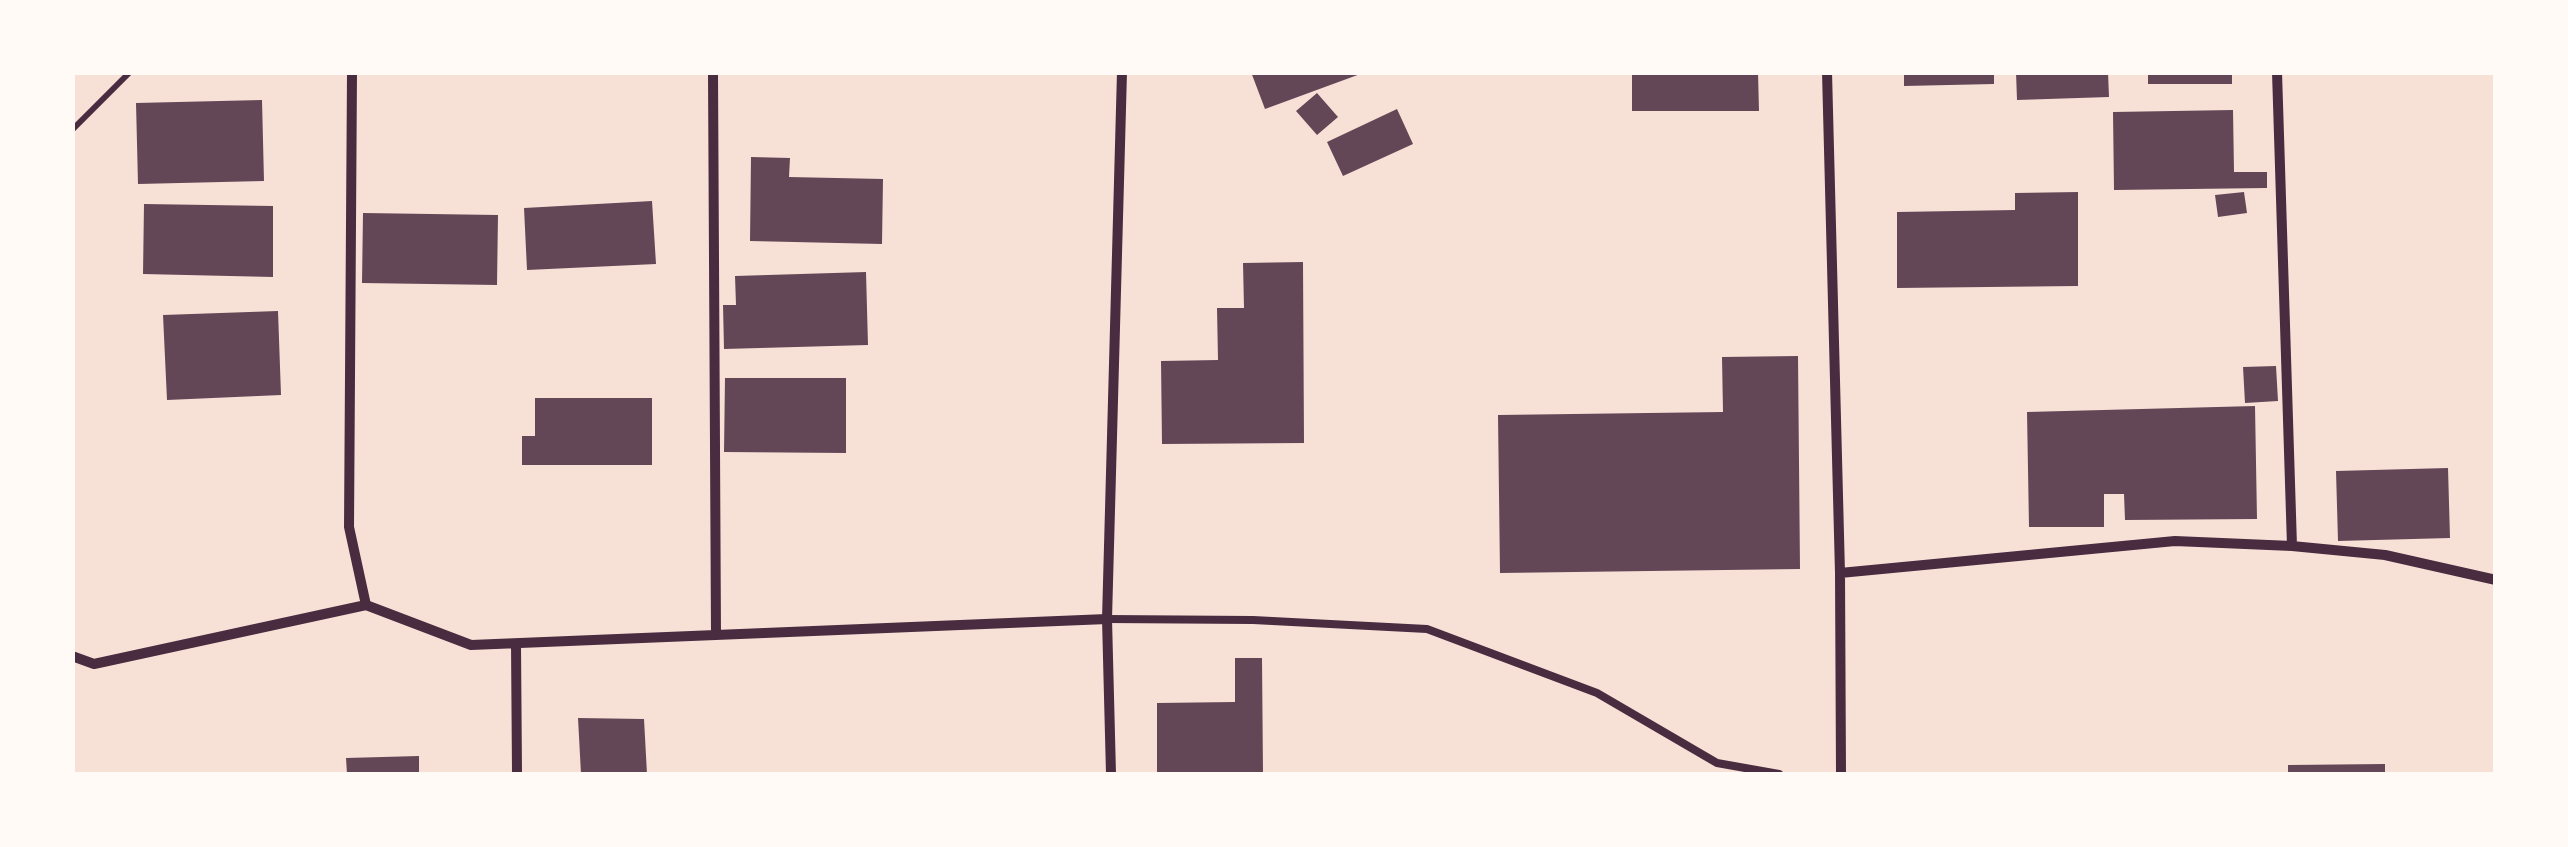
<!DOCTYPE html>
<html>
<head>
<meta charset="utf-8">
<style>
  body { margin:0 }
  #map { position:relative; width:2568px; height:847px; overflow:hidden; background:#f7e1d7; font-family:"Source Serif 4",serif }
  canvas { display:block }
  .frame { position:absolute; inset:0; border:75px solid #fffaf5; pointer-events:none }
</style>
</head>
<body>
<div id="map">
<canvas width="2568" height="847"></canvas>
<div class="frame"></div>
</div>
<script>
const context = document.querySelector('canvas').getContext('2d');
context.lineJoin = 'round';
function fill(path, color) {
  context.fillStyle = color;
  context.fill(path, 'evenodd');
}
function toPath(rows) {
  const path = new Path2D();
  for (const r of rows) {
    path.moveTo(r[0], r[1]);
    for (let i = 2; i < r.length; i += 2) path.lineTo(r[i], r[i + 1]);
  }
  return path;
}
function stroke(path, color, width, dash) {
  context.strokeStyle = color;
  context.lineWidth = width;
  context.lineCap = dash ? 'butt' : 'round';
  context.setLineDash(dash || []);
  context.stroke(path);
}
fill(toPath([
  [1251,72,1363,72,1363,73,1265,109],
  [1632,72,1758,72,1759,111,1632,111],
  [1904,72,1994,72,1994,84,1904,86],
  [2016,72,2108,72,2109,97,2017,100],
  [2148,72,2232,72,2232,84,2148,84],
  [1317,93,1338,117,1317,135,1296,111],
  [262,100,264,181,138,184,136,103],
  [1397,109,1413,144,1343,176,1327,142],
  [2233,110,2234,172,2267,172,2267,188,2114,190,2113,112],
  [751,157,790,158,789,177,883,179,882,244,750,241],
  [2078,192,2078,286,1897,288,1897,212,2015,210,2015,193],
  [2244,192,2247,213,2218,217,2215,195],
  [652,201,656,264,527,270,524,208],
  [144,204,273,206,273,277,143,274],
  [363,213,498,215,497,285,362,283],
  [1303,262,1304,443,1162,444,1161,361,1218,360,1217,308,1244,308,1243,263],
  [866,272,868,345,724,349,723,305,736,305,735,276],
  [278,311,281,395,167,400,163,315],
  [1798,356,1800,569,1500,573,1498,415,1723,412,1722,357],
  [2276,366,2278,401,2245,403,2243,367],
  [725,378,846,378,846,453,724,452],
  [535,398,652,398,652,465,522,465,522,436,535,436],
  [2255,406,2257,519,2125,520,2124,494,2104,494,2104,527,2029,527,2027,412],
  [2448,468,2450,538,2338,541,2336,471],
  [1235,658,1262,658,1263,774,1157,774,1157,703,1235,702],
  [578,718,644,719,647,774,581,774],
  [419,756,419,774,347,774,346,758],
  [2385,764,2385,774,2288,774,2288,765]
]), '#644757');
stroke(toPath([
  [72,130,130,72]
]), '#4a2c40', 6);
stroke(toPath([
  [1107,619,1253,620,1427,629,1597,693,1717,763,1779,774]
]), '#4a2c40', 8);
stroke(toPath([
  [352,72,349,527,366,605,471,645,1107,619],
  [713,72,716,635],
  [1827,72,1840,573,1841,774],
  [2277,72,2292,546],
  [1840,573,2175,541,2292,546,2385,555,2496,580],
  [516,644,517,774],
  [72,656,94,664,366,605],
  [1111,774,1107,619,1122,72]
]), '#4a2c40', 10);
</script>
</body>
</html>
